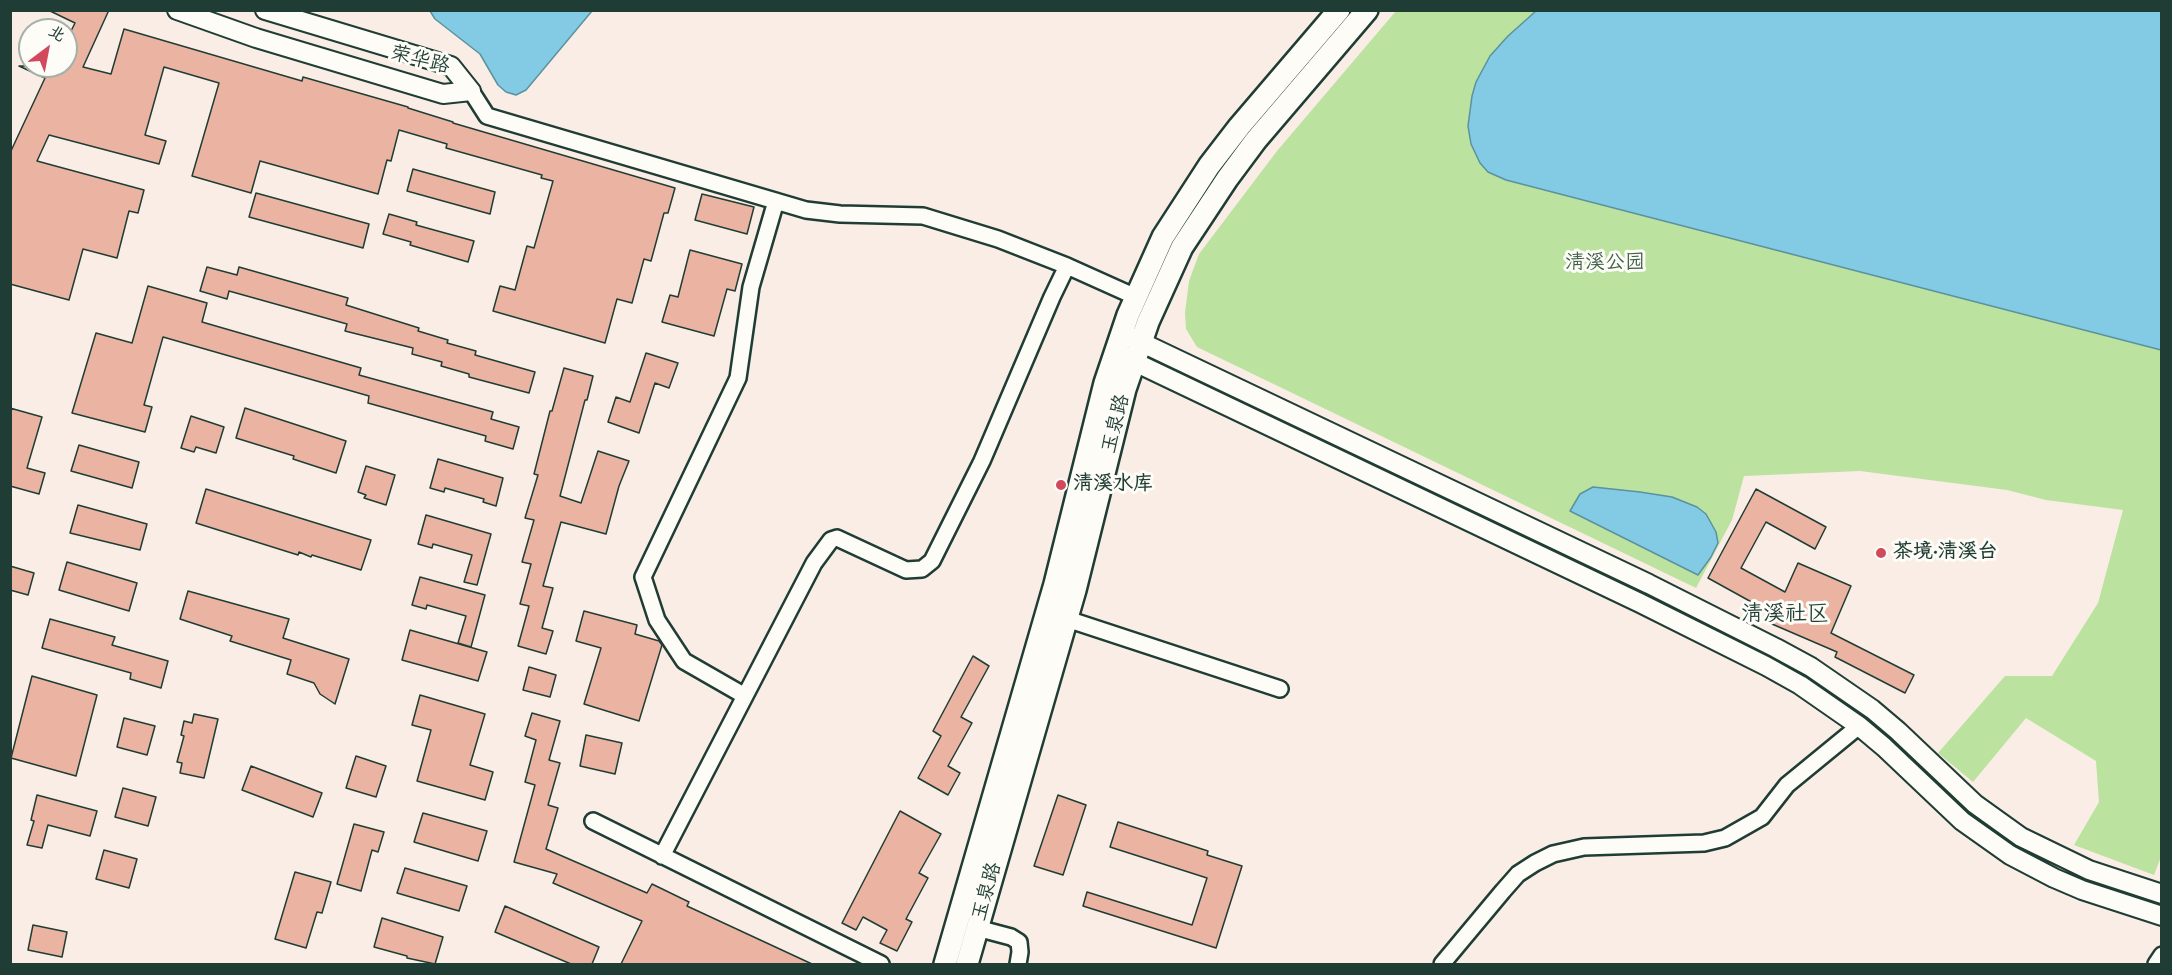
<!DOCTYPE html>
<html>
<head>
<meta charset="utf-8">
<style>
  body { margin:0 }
  #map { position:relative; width:2172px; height:975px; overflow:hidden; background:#f9ede6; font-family:Mynerve,"LXGW WenKai TC",sans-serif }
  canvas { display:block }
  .frame { position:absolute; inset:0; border:12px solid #1f3d34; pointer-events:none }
  .north { position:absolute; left:18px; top:18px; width:60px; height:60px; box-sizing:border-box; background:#fdfcf7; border:2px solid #a4b0a9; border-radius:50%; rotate:32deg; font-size:16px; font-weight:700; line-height:24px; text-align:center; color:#1f3d34 }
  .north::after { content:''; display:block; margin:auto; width:21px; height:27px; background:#d1495b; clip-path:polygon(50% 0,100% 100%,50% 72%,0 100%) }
</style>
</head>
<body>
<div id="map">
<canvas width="2172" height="975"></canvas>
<div class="frame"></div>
<div class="north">北</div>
</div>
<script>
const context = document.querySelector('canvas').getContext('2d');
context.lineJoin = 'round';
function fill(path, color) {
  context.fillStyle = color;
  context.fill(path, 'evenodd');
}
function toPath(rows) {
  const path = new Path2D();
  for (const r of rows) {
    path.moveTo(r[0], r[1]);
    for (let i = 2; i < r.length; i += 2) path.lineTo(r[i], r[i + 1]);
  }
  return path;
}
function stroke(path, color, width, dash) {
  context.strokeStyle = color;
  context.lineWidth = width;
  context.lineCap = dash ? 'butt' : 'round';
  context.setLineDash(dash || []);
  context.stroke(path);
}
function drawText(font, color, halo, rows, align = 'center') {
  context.font = font + ' Mynerve,"LXGW WenKai TC",sans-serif';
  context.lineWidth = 6;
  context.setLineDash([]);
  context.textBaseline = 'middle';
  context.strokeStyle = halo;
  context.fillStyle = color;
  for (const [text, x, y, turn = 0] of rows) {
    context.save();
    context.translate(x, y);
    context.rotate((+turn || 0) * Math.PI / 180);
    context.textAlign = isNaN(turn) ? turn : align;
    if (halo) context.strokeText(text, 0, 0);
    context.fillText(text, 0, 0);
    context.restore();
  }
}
fill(toPath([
  [1396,11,2161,11,2162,854,2154,875,2074,845,2099,802,2096,761,2026,718,1973,782,1938,753,2005,676,2052,676,2098,603,2123,510,2046,500,2007,490,1860,471,1744,476,1732,520,1696,588,1197,347,1186,329,1185,313,1189,281,1199,254,1277,151]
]), '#bbe29e');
const water = toPath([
  [430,11,592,11,526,90,516,95,506,92,498,85,480,54,435,19,430,11],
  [1536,11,2161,11,2161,350,1506,180,1488,172,1480,163,1471,144,1468,126,1472,96,1476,82,1490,56,1508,36,1536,11],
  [1593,487,1640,492,1672,497,1697,507,1706,514,1716,532,1718,543,1711,557,1698,575,1570,511,1580,494,1593,487]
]);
fill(water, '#83cbe4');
stroke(water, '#5b929e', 1.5);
const building = toPath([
  [48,10,109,10,83,67,111,74,124,29,302,81,303,77,408,107,408,108,453,122,453,123,675,188,668,213,664,213,651,261,644,259,632,303,617,299,605,343,493,311,500,286,515,290,527,246,534,248,553,181,541,178,542,175,446,148,447,144,399,130,391,161,387,160,378,194,260,161,251,193,192,176,219,83,164,67,145,135,166,141,159,164,49,135,37,161,144,190,138,213,129,211,117,258,83,249,69,300,10,284,10,153,45,78,19,66,66,66,66,41,75,23,48,10],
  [413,169,495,192,490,214,407,191,413,169],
  [256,193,369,224,363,248,249,217,256,193],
  [702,194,754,207,747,234,695,220,702,194],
  [389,214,417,222,416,225,474,241,468,262,410,245,411,242,383,234,389,214],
  [690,250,742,264,735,291,727,289,714,336,662,322,670,295,678,297,690,250],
  [207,267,237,275,239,267,348,298,346,305,419,328,418,331,448,340,447,343,476,351,475,355,535,372,529,393,469,377,469,374,441,366,442,362,412,354,413,348,345,331,347,324,229,291,227,299,200,291,207,267],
  [148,286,207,303,202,322,361,368,359,375,493,412,491,419,519,427,513,449,485,441,486,436,368,403,369,396,163,337,144,405,152,407,145,432,72,413,96,333,132,343,148,286],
  [646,353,678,363,669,388,655,383,639,433,608,422,616,397,630,402,646,353],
  [564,368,593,376,587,400,585,400,560,496,581,503,598,451,629,461,619,486,606,534,561,522,543,586,553,588,542,628,553,631,546,654,518,646,529,606,520,604,531,564,522,562,534,520,525,518,538,475,534,474,550,411,552,411,564,368],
  [10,408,42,417,27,468,45,473,39,494,10,486,10,408],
  [245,408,346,441,336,473,293,459,294,456,236,438,245,408],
  [191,416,224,427,216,453,196,447,194,452,181,448,191,416],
  [79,445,139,462,132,488,71,471,79,445],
  [438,459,503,478,496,506,483,502,484,499,445,488,444,492,430,488,438,459],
  [366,466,395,475,386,505,364,498,366,495,358,492,366,466],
  [206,489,371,540,361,570,312,555,311,557,299,552,298,555,196,523,206,489],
  [1756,489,1826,527,1815,549,1766,522,1741,568,1785,592,1798,563,1851,586,1831,633,1914,675,1905,693,1835,657,1837,652,1772,624,1775,615,1708,578,1756,489],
  [78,505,147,524,140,550,70,533,78,505],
  [426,515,491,534,477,585,464,582,472,555,433,544,432,548,418,544,426,515],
  [67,562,137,583,129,611,59,590,67,562],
  [10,566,34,573,28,595,10,590,10,566],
  [420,577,485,595,471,647,458,643,466,616,427,605,426,609,412,605,420,577],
  [188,591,289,619,283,638,349,659,335,704,320,694,314,683,287,674,291,660,230,641,232,636,180,619,188,591],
  [584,611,637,625,635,634,659,641,662,645,639,721,584,704,601,648,576,641,584,611],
  [50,619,115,637,112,645,168,661,161,688,130,679,131,673,42,648,50,619],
  [410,630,487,652,478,681,402,660,410,630],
  [973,656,989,666,961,717,972,723,948,766,960,773,948,795,918,778,941,736,933,731,973,656],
  [529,667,556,675,550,697,523,690,529,667],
  [32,676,97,695,76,776,11,758,32,676],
  [420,695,485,714,470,765,493,772,485,800,417,781,431,730,412,725,420,695],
  [532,713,560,721,549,760,560,763,548,805,558,808,546,849,647,893,652,884,689,902,687,906,812,964,621,964,642,921,553,883,557,874,514,862,535,785,525,782,536,740,525,736,532,713],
  [194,714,218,719,204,778,180,773,182,763,177,762,184,736,181,735,184,721,192,723,194,714],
  [124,718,155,726,147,755,117,747,124,718],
  [586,735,622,743,615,774,580,766,586,735],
  [356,756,386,766,376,797,346,788,356,756],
  [251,766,322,793,313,817,242,790,251,766],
  [123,788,156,797,148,826,115,817,123,788],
  [37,795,97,811,90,836,48,825,42,848,27,845,34,821,31,820,37,795],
  [1058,795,1086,805,1063,875,1034,866,1058,795],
  [900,811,941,834,919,873,928,878,906,919,912,922,897,951,880,943,887,930,863,917,856,930,842,923,900,811],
  [423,813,487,831,478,861,414,842,423,813],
  [1118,822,1208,851,1207,855,1242,866,1216,948,1083,906,1087,892,1192,925,1207,878,1110,847,1118,822],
  [354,824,384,832,378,852,372,850,361,891,337,884,354,824],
  [104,850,137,859,129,888,96,879,104,850],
  [405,868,467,886,459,911,397,893,405,868],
  [295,872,331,882,322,913,317,912,306,948,275,939,295,872],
  [505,906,599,947,592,964,571,964,495,932,505,906],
  [382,918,443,937,435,964,407,958,407,956,374,947,382,918],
  [33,925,67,932,62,957,28,950,33,925]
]);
fill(building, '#ebb3a1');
stroke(building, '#1f3d34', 1.5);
const minor = toPath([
  [471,91,487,116,806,210,840,214,923,216,998,239,1067,266,1136,297],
  [1067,619,1280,689],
  [745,696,684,661,657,620,643,577,738,378,751,287,776,201],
  [593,821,881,964],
  [662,856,814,563,831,540,837,538,906,570,922,569,932,561,982,461,1052,297,1067,266],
  [977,928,1011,937,1019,942,1020,952,1018,964],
  [1442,964,1503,891,1518,874,1535,863,1553,854,1584,847,1704,843,1725,838,1762,817,1787,785,1859,726],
  [2156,964,2162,955]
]);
const tertiary = toPath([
  [177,10,256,38,443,94,471,91],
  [265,10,451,66,471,91],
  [1130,337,1649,584,1776,648,1811,667,1872,709,1898,731,1975,804,2021,837,2089,870,2162,894],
  [1122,356,1640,603,1766,666,1800,685,1859,726,1884,747,1962,821,2010,855,2054,878,2082,890,2162,916]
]);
const secondary = toPath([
  [945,964,1055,584,1105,383,1128,315,1163,237,1209,166,1239,127,1339,10],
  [967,964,1075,590,1125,389,1148,322,1182,247,1227,179,1256,140,1367,10]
]);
stroke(minor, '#1f3d34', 20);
stroke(tertiary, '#1f3d34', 22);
stroke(secondary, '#1f3d34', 26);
stroke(minor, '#fdfcf7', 15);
stroke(tertiary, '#fdfcf7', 18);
stroke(secondary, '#fdfcf7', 21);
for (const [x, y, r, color] of [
  [1061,485,6,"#d1495b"],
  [1881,553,6,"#d1495b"]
]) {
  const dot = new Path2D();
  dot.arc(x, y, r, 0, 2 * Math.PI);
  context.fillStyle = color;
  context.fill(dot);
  stroke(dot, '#fdfcf7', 2);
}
drawText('20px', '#1f3d34', '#fdfcf7', [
  ["荣华路",420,61,14],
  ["玉泉路",1117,424,-76],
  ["玉泉路",988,892,-74]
]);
drawText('20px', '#3e5e49', '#fdfcf7', [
  ["清溪公园",1605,264]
]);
drawText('bold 20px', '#1f3d34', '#fdfcf7', [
  ["清溪水库",1073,485],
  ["茶境·清溪台",1893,553]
], 'left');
drawText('22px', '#1f3d34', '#fdfcf7', [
  ["清溪社区",1785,615]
]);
</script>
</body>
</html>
